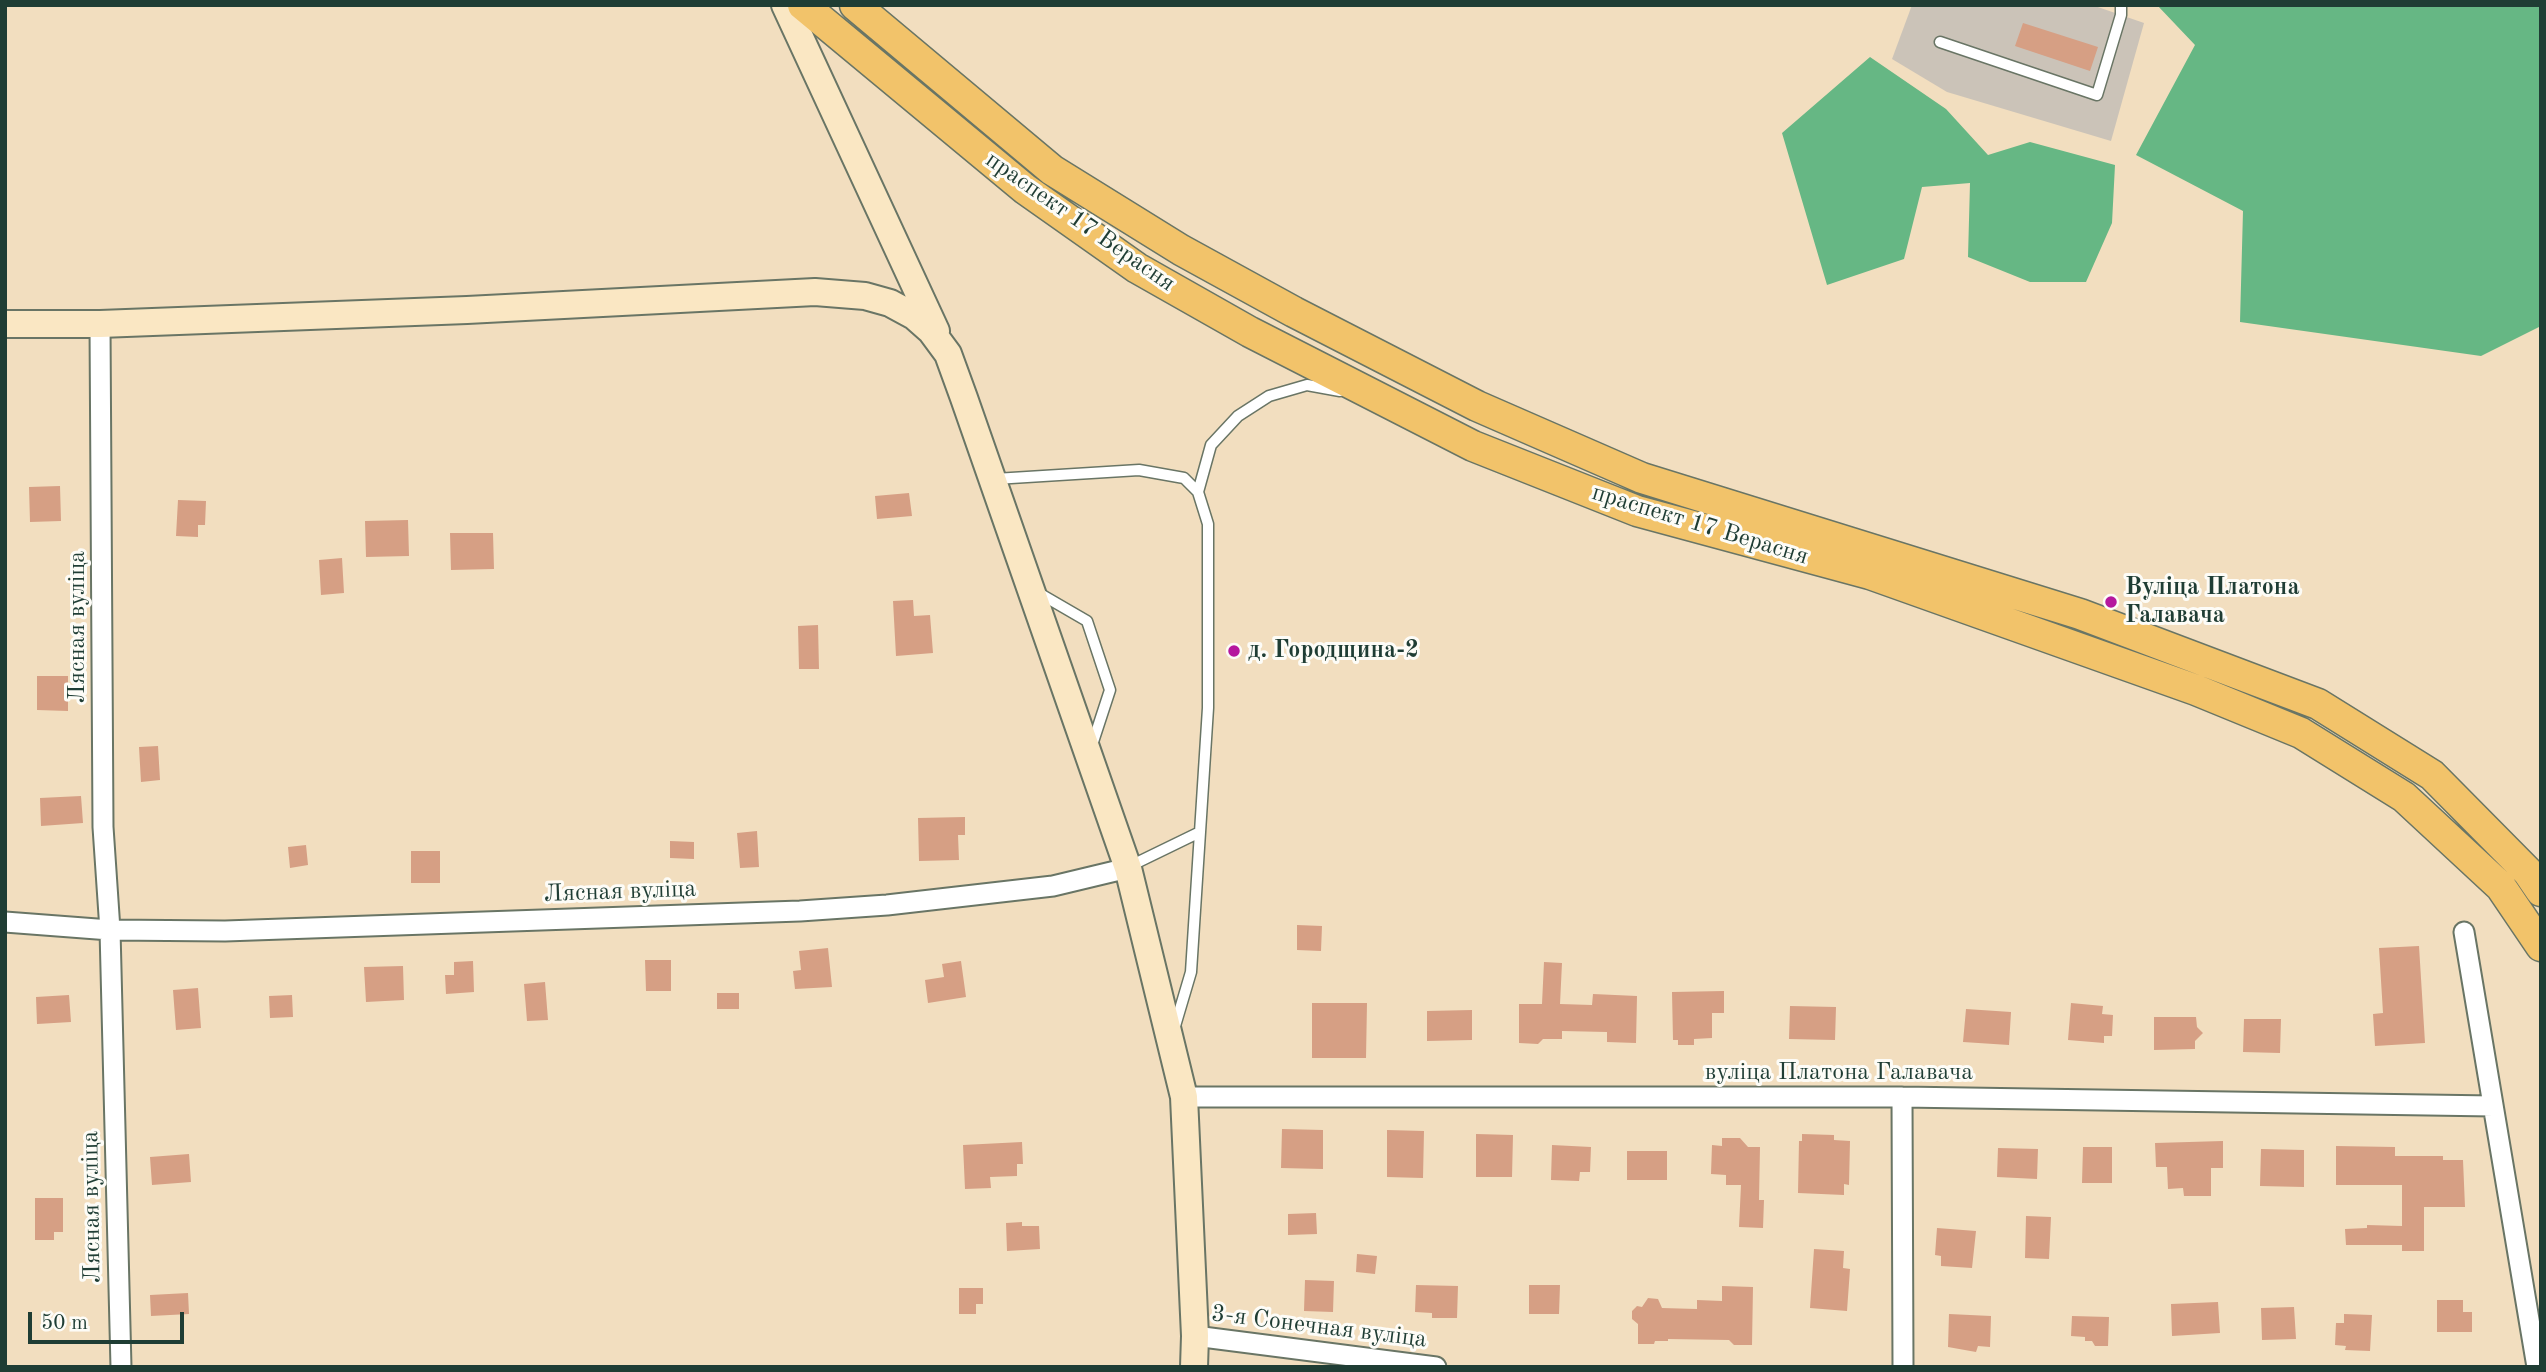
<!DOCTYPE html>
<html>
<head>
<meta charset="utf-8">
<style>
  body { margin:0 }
  #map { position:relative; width:2546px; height:1372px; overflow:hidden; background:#f2debf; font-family:"Old Standard TT",serif }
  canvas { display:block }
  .frame { position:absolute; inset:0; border:7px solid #1f3d34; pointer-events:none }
  .scale { position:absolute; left:28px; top:1312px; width:156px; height:32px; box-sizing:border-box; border:4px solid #1f3d34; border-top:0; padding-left:9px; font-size:21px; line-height:24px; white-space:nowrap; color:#1f3d34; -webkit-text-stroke:5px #fdfcf7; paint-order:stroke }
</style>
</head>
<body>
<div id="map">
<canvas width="2546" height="1372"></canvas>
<div class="frame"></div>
<div class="scale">50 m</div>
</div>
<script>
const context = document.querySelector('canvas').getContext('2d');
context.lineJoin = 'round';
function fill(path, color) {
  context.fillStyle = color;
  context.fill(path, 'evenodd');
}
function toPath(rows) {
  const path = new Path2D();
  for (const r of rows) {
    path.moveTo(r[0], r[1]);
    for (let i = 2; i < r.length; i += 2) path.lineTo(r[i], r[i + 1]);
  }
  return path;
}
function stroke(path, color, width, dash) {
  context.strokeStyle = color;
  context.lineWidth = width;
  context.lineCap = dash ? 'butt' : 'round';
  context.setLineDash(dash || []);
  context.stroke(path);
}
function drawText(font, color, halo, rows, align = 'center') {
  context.font = font + ' "Old Standard TT",serif';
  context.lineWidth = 6;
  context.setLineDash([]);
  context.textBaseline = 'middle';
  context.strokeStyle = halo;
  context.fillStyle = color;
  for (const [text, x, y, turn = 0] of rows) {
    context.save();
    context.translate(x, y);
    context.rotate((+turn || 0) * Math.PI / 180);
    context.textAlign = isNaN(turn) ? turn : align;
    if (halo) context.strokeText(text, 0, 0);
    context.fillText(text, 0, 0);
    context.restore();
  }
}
fill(toPath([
  [1912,5,2092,5,2144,23,2111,141,1947,92,1892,59]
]), '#cbc3b8');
fill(toPath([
  [2157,5,2541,5,2541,326,2481,356,2240,322,2243,211,2136,155,2195,45],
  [1870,57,1946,109,1988,155,2030,142,2115,165,2112,223,2086,282,2030,282,1968,257,1970,183,1922,187,1904,259,1827,285,1782,133]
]), '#66b784');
fill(toPath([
  [2023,23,2098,47,2090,71,2015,46],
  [60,486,61,521,30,522,29,487],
  [909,493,912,516,877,519,875,496],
  [178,500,206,501,205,525,198,525,198,537,176,536],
  [408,520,409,556,366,557,365,521],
  [450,533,493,533,494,569,451,570],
  [342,558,344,593,321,595,319,560],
  [913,600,914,616,930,615,933,653,896,656,893,601],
  [818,625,819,669,799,669,798,626],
  [37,676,68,676,68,711,37,710],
  [158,746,160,780,141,782,139,747],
  [81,796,83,823,41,826,40,798],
  [965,817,965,835,958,835,959,860,919,861,918,818],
  [757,831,759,867,740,868,737,833],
  [670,841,694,842,694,859,670,858],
  [306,845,308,865,290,868,288,847],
  [411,851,440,851,440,883,411,883],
  [1297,925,1322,926,1321,951,1297,950],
  [2419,946,2425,1043,2375,1046,2373,1014,2383,1013,2379,948],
  [828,948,832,987,795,989,793,971,801,970,799,951],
  [645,960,671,960,671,991,646,991],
  [473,961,474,992,446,994,445,975,454,975,454,962],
  [961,961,966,997,928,1003,925,980,944,977,942,964],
  [1544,962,1562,963,1560,1004,1592,1005,1593,994,1637,996,1636,1043,1607,1042,1607,1032,1562,1031,1562,1039,1543,1039,1538,1044,1519,1043,1519,1004,1542,1004],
  [403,966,404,1000,366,1002,364,967],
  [545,982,548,1020,527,1021,524,984],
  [198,988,201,1028,176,1030,173,990],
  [1724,991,1724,1013,1712,1013,1712,1038,1694,1039,1694,1045,1678,1045,1678,1040,1673,1040,1672,992],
  [717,993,739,993,739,1009,717,1009],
  [69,995,71,1022,37,1024,36,997],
  [292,995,293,1017,270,1018,269,996],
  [1312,1003,1367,1003,1366,1058,1312,1058],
  [2071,1003,2103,1006,2102,1014,2113,1015,2112,1036,2104,1036,2104,1043,2068,1040],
  [1790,1006,1836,1007,1835,1040,1789,1039],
  [1966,1009,2011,1012,2009,1045,1963,1042],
  [1472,1010,1472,1040,1427,1041,1427,1011],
  [2154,1017,2196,1017,2197,1027,2203,1033,2195,1041,2195,1049,2154,1050],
  [2244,1019,2281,1019,2280,1053,2243,1052],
  [1282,1129,1323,1130,1323,1169,1281,1168],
  [1387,1130,1424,1131,1423,1178,1387,1177],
  [1476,1134,1513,1135,1512,1177,1476,1177],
  [1802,1134,1834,1135,1834,1140,1850,1141,1849,1185,1844,1184,1844,1195,1798,1193,1799,1141,1802,1141],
  [1722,1138,1740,1138,1748,1147,1760,1147,1759,1200,1764,1200,1763,1228,1739,1227,1741,1185,1726,1185,1726,1175,1711,1174,1712,1145,1722,1146],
  [2223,1141,2223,1168,2211,1168,2211,1196,2184,1196,2183,1188,2168,1189,2167,1167,2156,1167,2155,1143],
  [1022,1142,1023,1164,1017,1164,1017,1176,990,1177,991,1188,965,1189,963,1145],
  [1552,1145,1591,1147,1590,1172,1580,1172,1579,1181,1551,1180],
  [2336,1146,2395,1147,2395,1156,2443,1156,2443,1160,2463,1160,2465,1207,2424,1207,2424,1251,2402,1251,2402,1245,2346,1245,2345,1229,2367,1228,2367,1225,2402,1226,2402,1185,2336,1185],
  [2083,1147,2112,1147,2112,1183,2082,1183],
  [1998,1148,2038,1149,2037,1179,1997,1177],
  [2261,1149,2304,1150,2304,1187,2260,1186],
  [1627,1151,1667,1151,1667,1180,1627,1180],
  [189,1154,191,1182,152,1185,150,1157],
  [35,1198,63,1198,63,1232,54,1232,54,1240,35,1240],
  [1316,1213,1317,1234,1288,1235,1288,1214],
  [2026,1216,2051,1217,2049,1259,2025,1258],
  [1022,1222,1022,1226,1039,1226,1040,1249,1007,1251,1006,1223],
  [1937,1228,1976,1231,1972,1268,1941,1266,1941,1256,1935,1255],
  [1814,1249,1844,1251,1843,1268,1850,1269,1847,1311,1810,1308],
  [1357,1254,1377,1256,1375,1274,1356,1272],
  [1305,1280,1334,1281,1333,1312,1304,1311],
  [1416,1285,1458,1286,1457,1318,1432,1318,1432,1313,1415,1312],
  [1529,1285,1560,1285,1559,1314,1529,1314],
  [1722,1286,1753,1287,1752,1345,1734,1345,1729,1340,1668,1339,1668,1341,1655,1341,1654,1344,1638,1344,1638,1324,1632,1319,1632,1311,1637,1306,1642,1307,1648,1298,1658,1299,1662,1308,1697,1309,1697,1300,1722,1301],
  [959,1288,983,1288,983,1304,976,1304,976,1314,959,1314],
  [188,1293,189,1314,151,1316,150,1295],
  [2437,1300,2463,1300,2463,1312,2472,1312,2472,1332,2437,1332],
  [2218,1302,2220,1333,2172,1336,2171,1304],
  [2294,1307,2296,1339,2262,1340,2261,1308],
  [1949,1314,1991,1316,1990,1347,1978,1346,1976,1352,1948,1347],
  [2344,1314,2372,1315,2370,1351,2345,1350,2346,1346,2335,1345,2336,1323,2344,1323],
  [2072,1316,2109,1317,2108,1346,2095,1346,2092,1341,2085,1341,2085,1337,2071,1336]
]), '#d69f84');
const lane = toPath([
  [1940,42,2097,95,2121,15,2121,5],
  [995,479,1139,470,1184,478,1198,492,1208,524,1208,708,1191,972,1175,1026],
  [1198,492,1211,445,1238,416,1269,396,1307,385,1340,391],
  [1037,592,1087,621,1110,690,1092,745],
  [1128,867,1200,832]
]);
const street = toPath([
  [100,324,103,827,110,930,121,1367],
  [5,922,110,930,225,931,800,911,887,905,1053,886,1128,868],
  [2464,932,2537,1367],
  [1184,1097,1902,1097,2493,1106],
  [1902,1097,1903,1367],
  [1195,1336,1436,1367]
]);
const secondary = toPath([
  [785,5,936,331],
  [5,324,100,324,467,310,815,292,865,296,890,303,914,316,931,331,948,354,964,398,1128,868,1184,1097,1195,1336,1194,1367]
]);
const primary = toPath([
  [803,5,1025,189,1137,268,1250,332,1473,446,1637,511,1870,574,2196,690,2301,733,2404,797,2501,887,2541,946],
  [855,5,1052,170,1181,250,1294,312,1477,406,1642,478,2080,614,2318,704,2432,775,2528,872,2541,891]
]);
stroke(lane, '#697565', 13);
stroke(street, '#697565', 23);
stroke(secondary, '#697565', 30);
stroke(primary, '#697565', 33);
stroke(lane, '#fff', 10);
stroke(street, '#fff', 19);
stroke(secondary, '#fae7c3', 26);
stroke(primary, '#f2c36a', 30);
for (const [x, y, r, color] of [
  [2111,602,7,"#b5179e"],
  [1234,651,7,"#b5179e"]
]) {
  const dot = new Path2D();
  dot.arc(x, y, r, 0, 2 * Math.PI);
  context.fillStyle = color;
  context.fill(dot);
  stroke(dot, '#fdfcf7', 2.5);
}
drawText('24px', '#1f3d34', '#fdfcf7', [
  ["праспект 17 Верасня",1080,222,35],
  ["праспект 17 Верасня",1700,525,17],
  ["Лясная вуліца",78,627,-90],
  ["Лясная вуліца",620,892,-2],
  ["вуліца Платона Галавача",1839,1073],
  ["Лясная вуліца",92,1207,-91],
  ["3-я Сонечная вуліца",1319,1327,7]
]);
drawText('bold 24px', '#1f3d34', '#fdfcf7', [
  ["Вуліца Платона",2125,588],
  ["Галавача",2125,616],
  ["д. Городщина-2",1248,651]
], 'left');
</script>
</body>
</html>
